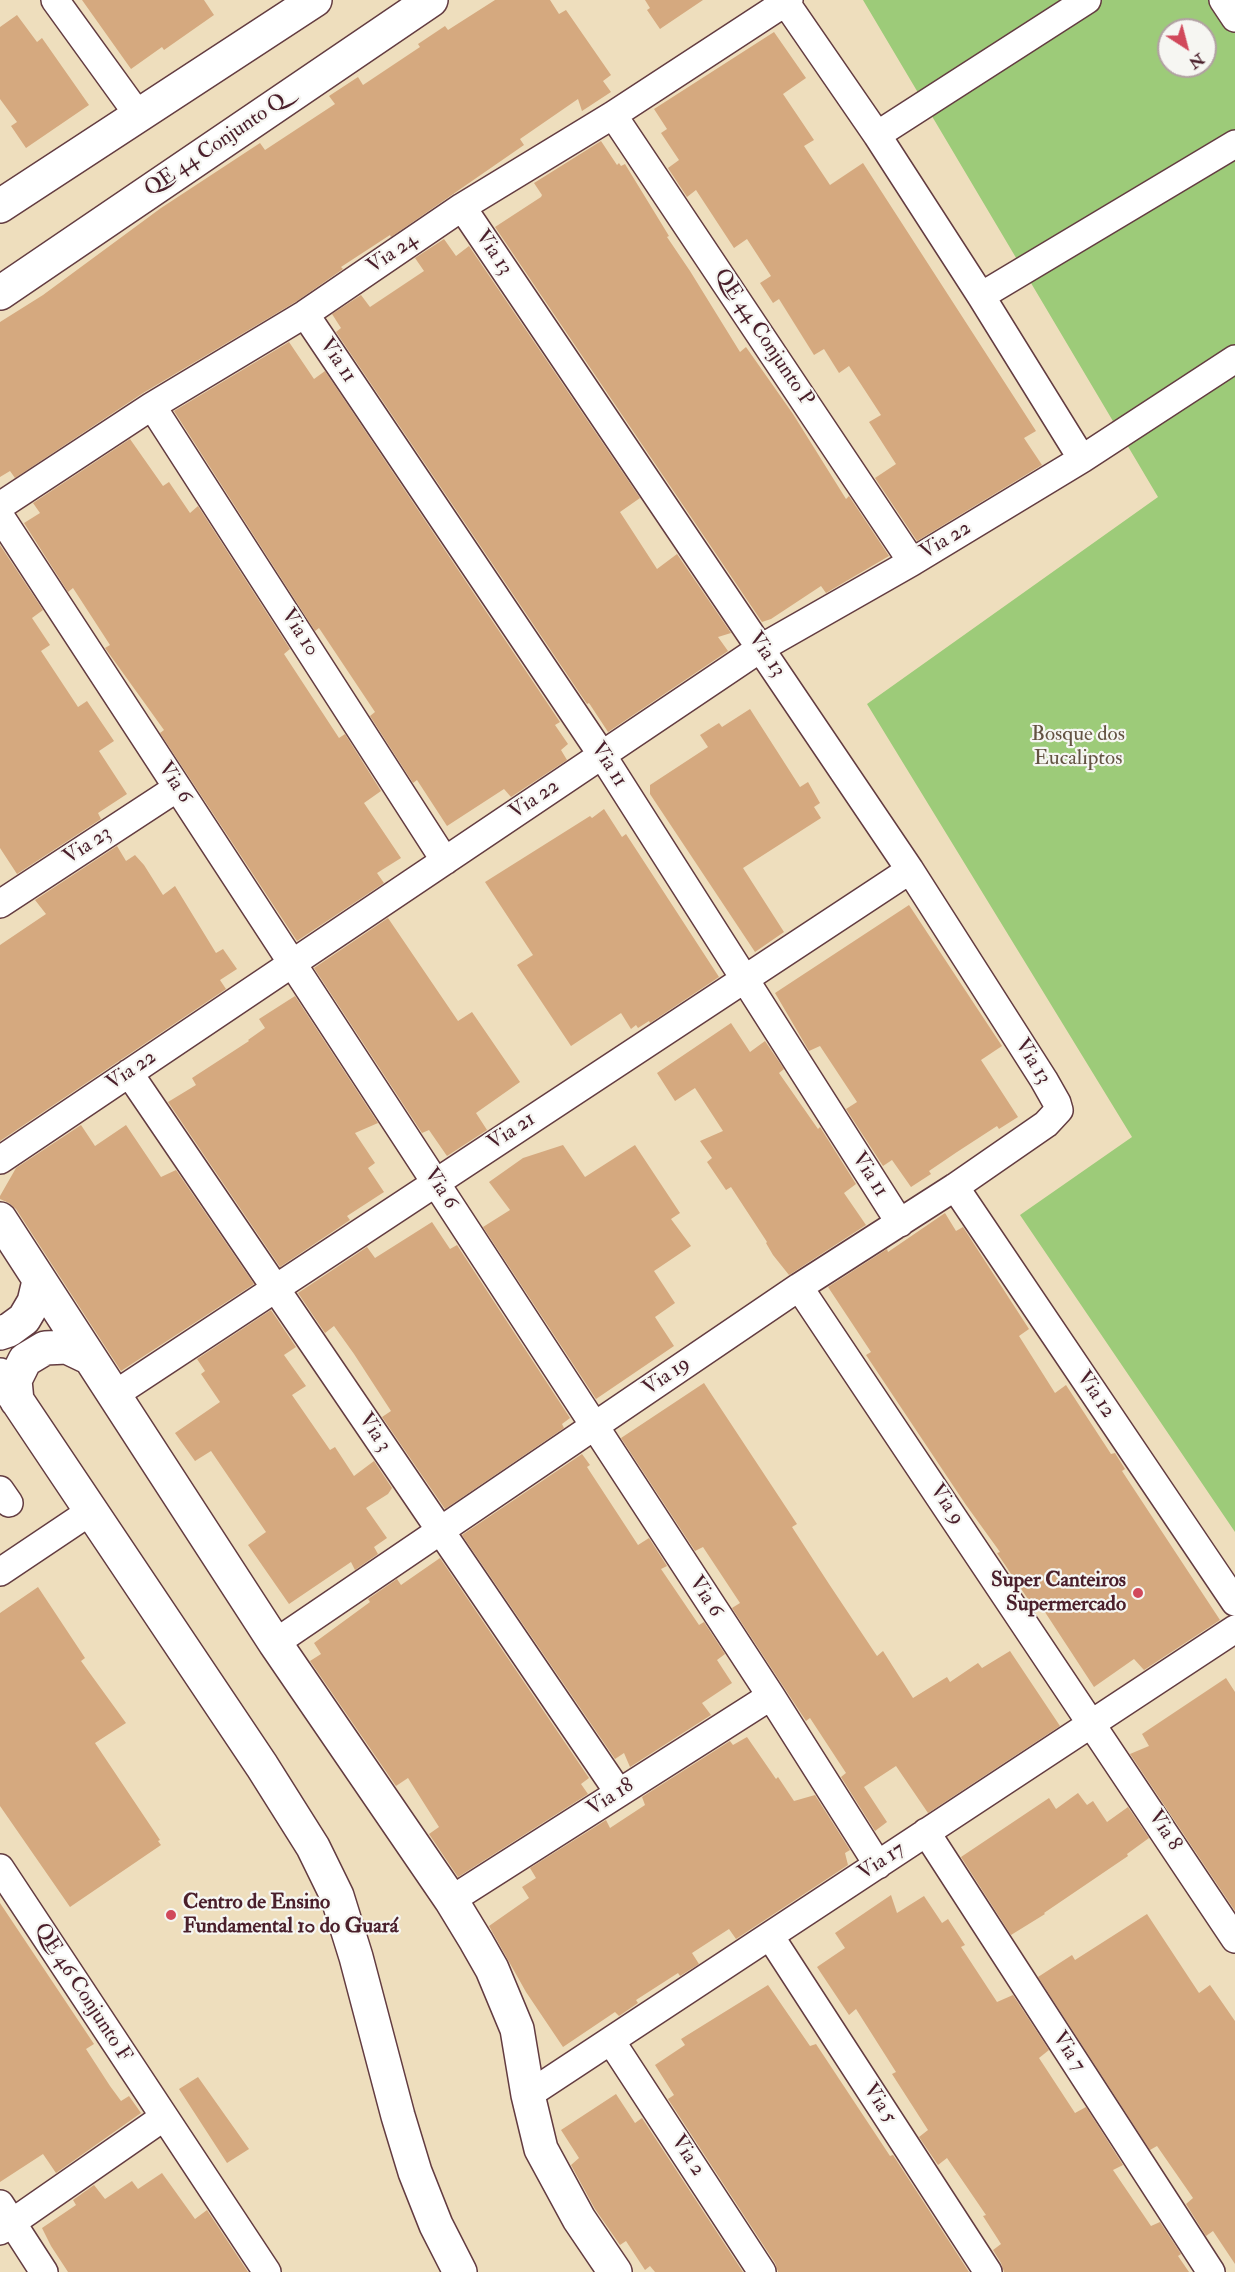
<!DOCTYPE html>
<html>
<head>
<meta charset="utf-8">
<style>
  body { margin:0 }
  #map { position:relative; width:1235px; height:2272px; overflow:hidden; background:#eedebd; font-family:"IM FELL Double Pica",serif }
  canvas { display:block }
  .north { position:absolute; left:1157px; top:18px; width:60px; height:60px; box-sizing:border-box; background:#f6f6f2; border:2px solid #b1a0a2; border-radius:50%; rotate:144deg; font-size:16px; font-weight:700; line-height:24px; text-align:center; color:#4a1f2b }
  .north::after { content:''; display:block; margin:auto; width:21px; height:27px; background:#d1495b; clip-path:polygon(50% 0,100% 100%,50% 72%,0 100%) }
</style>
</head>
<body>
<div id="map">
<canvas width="1235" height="2272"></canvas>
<div class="north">N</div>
</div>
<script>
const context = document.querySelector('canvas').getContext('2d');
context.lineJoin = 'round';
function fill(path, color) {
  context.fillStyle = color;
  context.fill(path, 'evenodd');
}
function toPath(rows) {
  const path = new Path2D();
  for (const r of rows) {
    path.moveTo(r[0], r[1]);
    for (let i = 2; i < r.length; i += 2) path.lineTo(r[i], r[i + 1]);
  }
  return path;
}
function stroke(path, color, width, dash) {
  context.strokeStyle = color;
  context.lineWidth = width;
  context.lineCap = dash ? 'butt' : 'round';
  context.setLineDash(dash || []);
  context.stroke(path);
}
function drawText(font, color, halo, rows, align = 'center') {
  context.font = font + ' "IM FELL Double Pica",serif';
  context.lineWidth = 4.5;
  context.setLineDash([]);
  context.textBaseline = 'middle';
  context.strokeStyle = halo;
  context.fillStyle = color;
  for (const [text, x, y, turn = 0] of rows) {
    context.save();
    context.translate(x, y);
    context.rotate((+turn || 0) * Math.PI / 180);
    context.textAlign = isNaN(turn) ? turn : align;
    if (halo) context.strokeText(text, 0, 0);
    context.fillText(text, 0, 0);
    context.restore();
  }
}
fill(toPath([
  [863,0,1235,0,1235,1532,1020,1215,1132,1137,867,704,1158,497],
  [1169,30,1205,30,1205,66,1169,66]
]), '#9dcb79');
fill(toPath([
  [82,0,204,0,214,15,164,50,162,47,131,69],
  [495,0,550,0,559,14,566,10,611,75,603,81,611,92,582,111,578,99,520,139,524,145,391,237,390,235,341,267,343,269,297,301,143,393,15,478,10,471,0,477,0,322,43,295,161,208,260,143,265,150,335,104,329,96,358,77,363,85,420,47,418,44,445,26,448,30],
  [645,0,703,0,660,29,647,10,650,8],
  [17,15,37,42,42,38,89,105,26,148,11,126,17,122,0,99,0,27],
  [774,32,806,78,783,94,814,140,804,146,830,185,863,163,1036,431,1024,438,1042,465,917,541,875,478,896,464,869,422,881,415,849,366,839,373,824,349,814,355,779,299,773,303,760,283,771,276,747,239,734,248,696,190,687,197,668,168,679,160,661,133,667,129,654,109],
  [601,141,617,165,619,163,621,166,625,164,669,236,667,237,690,271,740,352,746,347,793,414,846,499,849,496,889,556,826,593,821,586,771,619,762,622,495,227,541,197,542,195,534,183],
  [444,239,456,256,469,246,640,498,620,512,657,569,677,554,731,633,718,637,728,651,608,732,589,703,587,704,336,332,341,328,332,314,361,295,370,307,424,271,415,258],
  [289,342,314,379,325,371,560,722,555,725,568,744,561,750,567,760,511,797,504,789,447,826,417,780,413,783,370,716,375,712,319,628,315,631,174,411],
  [130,439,163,486,169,482,190,513,198,506,290,649,284,654,339,738,345,734,381,791,364,803,401,858,377,873,384,883,297,941,160,733,164,730,105,648,110,645,73,588,68,592,24,523,40,513,33,503],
  [0,545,43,610,32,618,50,645,41,651,78,707,87,701,114,741,99,751,127,794,98,813,101,819,17,874,0,848],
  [750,709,800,787,808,782,820,803,814,807,821,818,743,868,784,932,755,952,650,794,650,785,708,747,700,735,719,723,722,727],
  [604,809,622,837,626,834,719,977,650,1023,649,1021,638,1028,636,1025,631,1029,621,1013,571,1046,517,965,533,955,485,882,590,816,592,818],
  [117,846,126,861,135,855,144,865,163,895,175,886,216,953,223,949,237,969,220,980,226,989,0,1141,0,945,46,914,35,900],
  [909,905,1002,1046,981,1060,1018,1117,999,1129,997,1126,957,1152,929,1171,931,1174,911,1187,892,1160,883,1166,846,1109,857,1102,820,1046,809,1051,775,993],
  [388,918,458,1021,472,1012,520,1082,476,1113,487,1130,447,1156,429,1130,422,1133,314,968],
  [295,996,378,1123,355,1133,375,1163,368,1168,384,1192,347,1216,350,1220,280,1267,168,1102,196,1085,192,1078,249,1041,248,1040,265,1028,259,1019],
  [731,1023,750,1052,765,1041,784,1069,779,1073,818,1129,820,1127,856,1184,844,1193,866,1225,789,1275,773,1255,766,1243,767,1242,731,1187,726,1190,707,1162,712,1158,700,1141,723,1131,695,1088,675,1101,657,1073],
  [81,1125,95,1146,126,1125,161,1177,176,1170,254,1284,121,1371,16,1209,9,1203,0,1199,0,1196,16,1168],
  [563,1145,585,1177,635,1145,680,1213,671,1219,691,1246,654,1271,675,1303,655,1317,674,1346,596,1399,483,1227,510,1210,489,1182,523,1158],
  [945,1213,956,1231,963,1227,1029,1329,1019,1336,1055,1393,1066,1385,1111,1454,1115,1453,1125,1469,1122,1471,1220,1620,1144,1670,1134,1659,1094,1687,1041,1606,1034,1608,997,1553,1000,1552,966,1505,866,1355,871,1352,828,1287,887,1249,888,1252],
  [432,1222,450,1249,457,1245,570,1418,562,1424,564,1428,445,1509,382,1417,391,1411,354,1354,334,1326,325,1333,298,1293,367,1247,375,1258],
  [271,1310,296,1347,284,1355,306,1386,292,1395,330,1450,335,1447,354,1476,374,1461,392,1488,388,1494,366,1508,387,1538,374,1547,378,1554,355,1570,351,1562,289,1604,248,1545,266,1532,211,1451,195,1461,175,1433,220,1402,201,1374,205,1371,197,1359],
  [704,1383,797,1524,792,1527,829,1584,877,1656,883,1651,913,1698,947,1677,950,1682,978,1663,982,1668,1010,1651,1060,1726,928,1813,896,1766,864,1787,887,1822,875,1831,841,1777,846,1773,810,1718,806,1721,732,1608,740,1603,703,1547,695,1551,621,1438],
  [582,1454,590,1465,587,1467,638,1545,649,1538,667,1566,661,1569,699,1625,704,1622,725,1654,717,1660,732,1683,702,1703,711,1715,630,1767,624,1753,615,1759,462,1535],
  [440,1558,589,1778,581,1784,588,1794,458,1877,429,1834,439,1827,408,1778,396,1786,310,1661,321,1654,314,1643,370,1602,368,1599,397,1579,401,1585],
  [38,1587,85,1658,81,1661,126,1723,95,1743,160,1840,158,1841,161,1845,70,1907,0,1806,0,1613],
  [1226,1678,1235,1692,1235,1911,1130,1754,1149,1746,1142,1734],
  [747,1737,776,1779,778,1777,794,1801,815,1795,850,1850,845,1853,848,1865,736,1939,729,1929,692,1953,699,1964,680,1976,678,1973,636,2000,638,2003,619,2016,615,2012,563,2047,526,1992,489,1926,529,1898,522,1887,536,1878,530,1868,606,1820,610,1828,645,1805,642,1797,730,1741,733,1745],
  [1078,1793,1087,1805,1093,1801,1107,1822,1128,1807,1149,1838,1127,1854,1128,1856,1044,1913,1045,1914,1011,1935,961,1857,1049,1798,1056,1809],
  [891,1895,897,1913,924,1896,942,1923,948,1919,965,1945,961,1947,997,2002,1013,1995,1049,2050,1039,2058,1075,2113,1086,2107,1123,2165,1113,2170,1151,2226,1160,2222,1181,2254,1178,2256,1189,2272,1004,2272,1001,2263,993,2250,1001,2244,983,2216,986,2215,947,2158,938,2165,919,2137,928,2130,892,2074,896,2072,856,2009,849,2015,817,1967,845,1948,835,1933],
  [0,1903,94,2044,86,2049,110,2086,121,2101,129,2096,141,2113,56,2173,43,2154,0,2182],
  [1147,1914,1199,1993,1210,1985,1235,2021,1235,2264,1213,2231,1206,2236,1186,2204,1193,2198,1157,2146,1150,2150,1038,1977,1072,1955,1075,1960],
  [768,1985,810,2046,816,2044,890,2156,893,2155,969,2272,778,2272,775,2263,668,2099,674,2095,655,2065,685,2045,681,2039],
  [198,2077,249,2149,227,2163,179,2089],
  [616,2094,635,2123,642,2118,743,2272,655,2272,650,2266,645,2270,626,2241,620,2245,595,2209,571,2165,579,2158,561,2130],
  [162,2173,195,2219,207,2210,248,2272,68,2272,51,2246,42,2228,76,2205,73,2200,94,2185,105,2199,132,2181,138,2189]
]), '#d5a97f');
const street = toPath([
  [55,0,139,116],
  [784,0,877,135,981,296,1082,459],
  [1223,0,1235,18],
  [613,115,912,562],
  [877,135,1087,0],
  [981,296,1235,144],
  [305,314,602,755,900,1223],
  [152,406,445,861],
  [0,506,152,406,305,314,462,207,613,115,789,0],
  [0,516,771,1696,878,1865],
  [0,904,177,788],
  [129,1073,619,1793],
  [0,1160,761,648,912,562,1082,459,1235,359],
  [955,1187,1235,1602],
  [799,1287,1235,1939],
  [114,1395,910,870],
  [0,1490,9,1503],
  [0,1572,91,1511],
  [275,1643,799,1287,955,1187,1046,1124,1059,1110,1057,1103,1044,1080,910,870,462,207],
  [926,1832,1211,2272],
  [0,1868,267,2272],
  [451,1900,771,1696],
  [770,1936,988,2272],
  [611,2041,762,2272],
  [528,2095,1235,1629],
  [0,2204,44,2272],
  [0,2231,164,2117]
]);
const secondary = toPath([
  [0,206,315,0],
  [0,293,431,0],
  [0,1219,275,1643,451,1900,476,1941,492,1969,517,2029,528,2095,541,2149,579,2219,615,2272],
  [0,1333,9,1330,24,1319,34,1302,39,1281],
  [0,1375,262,1766,313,1847,337,1896,356,1957,398,2116,415,2172,436,2225,460,2272],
  [17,1401,15,1380,25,1360,45,1348,67,1347,88,1357]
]);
stroke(street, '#633c41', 30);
stroke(secondary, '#633c41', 36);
stroke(street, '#fff', 27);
stroke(secondary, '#fff', 33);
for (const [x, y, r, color] of [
  [1138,1593,6,"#d1495b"],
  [171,1915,6,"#d1495b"]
]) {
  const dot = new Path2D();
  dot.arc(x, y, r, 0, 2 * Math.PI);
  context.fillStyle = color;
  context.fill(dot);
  stroke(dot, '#f6f6f2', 2);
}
drawText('21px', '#4a1f2b', '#f6f6f2', [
  ["QE 44 Conjunto Q",216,146,-34],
  ["Via 13",493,253,56],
  ["Via 24",393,254,-34],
  ["QE 44 Conjunto P",763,338,56],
  ["Via 11",337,361,56],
  ["Via 22",946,541,-31],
  ["Via 10",299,633,57],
  ["Via 13",766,655,56],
  ["Via 11",608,765,57],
  ["Via 6",174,783,57],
  ["Via 22",535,800,-34],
  ["Via 23",88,846,-33],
  ["Via 13",1032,1062,58],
  ["Via 22",132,1071,-34],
  ["Via 21",512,1132,-33],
  ["Via 11",869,1175,57],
  ["Via 6",440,1189,57],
  ["Via 19",667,1377,-34],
  ["Via 12",1095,1395,56],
  ["Via 3",374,1433,56],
  ["Via 9",946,1505,56],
  ["Via 6",705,1597,57],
  ["Via 18",611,1798,-33],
  ["Via 8",1164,1831,57],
  ["Via 17",882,1862,-34],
  ["QE 46 Conjunto F",82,1993,57],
  ["Via 7",1068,2052,57],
  ["Via 5",879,2104,57],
  ["Via 2",687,2156,57]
]);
drawText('21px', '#635342', '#f6f6f2', [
  ["Bosque dos",1078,735],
  ["Eucaliptos",1078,759]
]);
drawText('bold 21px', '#4a1f2b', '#f6f6f2', [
  ["Super Canteiros",1126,1581],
  ["Supermercado",1126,1605],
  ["Centro de Ensino",183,1903,"left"],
  ["Fundamental 10 do Guará",183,1927,"left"]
], 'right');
</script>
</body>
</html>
